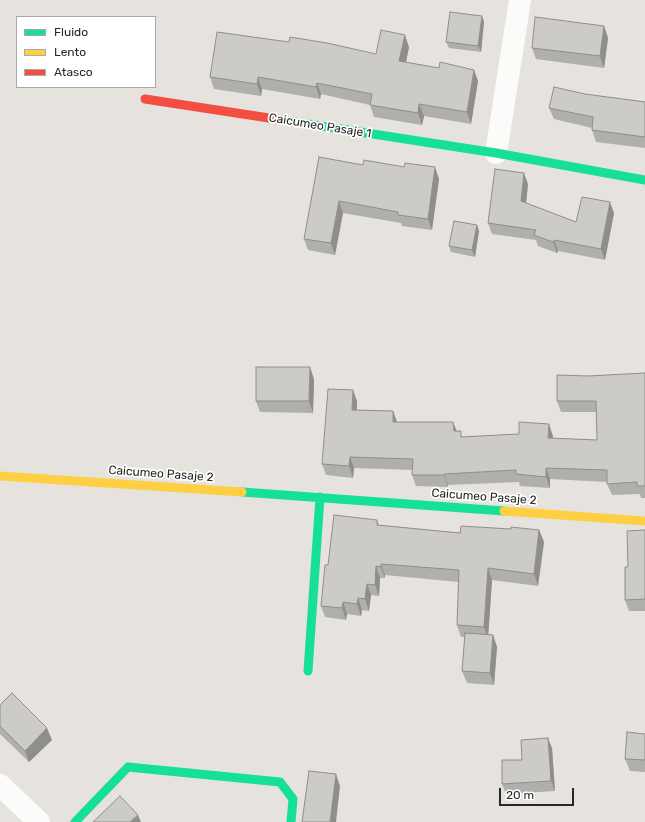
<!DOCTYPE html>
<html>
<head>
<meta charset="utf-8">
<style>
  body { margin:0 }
  #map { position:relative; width:645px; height:822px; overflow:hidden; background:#e6e3de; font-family:Rubik,sans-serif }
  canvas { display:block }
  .legend { position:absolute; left:16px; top:16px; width:140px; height:72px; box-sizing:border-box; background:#fff; border:1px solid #a9a9a9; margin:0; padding:5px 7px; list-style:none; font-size:12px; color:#272727 }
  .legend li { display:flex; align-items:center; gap:8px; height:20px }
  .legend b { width:20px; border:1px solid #a9a9a9 }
  .scale { position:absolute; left:499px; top:788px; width:75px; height:18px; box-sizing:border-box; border:2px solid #272727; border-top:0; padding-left:5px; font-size:12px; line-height:14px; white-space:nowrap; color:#272727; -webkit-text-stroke:3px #fff; paint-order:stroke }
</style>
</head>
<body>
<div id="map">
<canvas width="645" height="822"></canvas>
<ul class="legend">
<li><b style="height:5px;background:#16e098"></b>Fluido</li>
<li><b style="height:5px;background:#ffcf43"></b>Lento</li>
<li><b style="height:5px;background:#f24e42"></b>Atasco</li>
</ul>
<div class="scale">20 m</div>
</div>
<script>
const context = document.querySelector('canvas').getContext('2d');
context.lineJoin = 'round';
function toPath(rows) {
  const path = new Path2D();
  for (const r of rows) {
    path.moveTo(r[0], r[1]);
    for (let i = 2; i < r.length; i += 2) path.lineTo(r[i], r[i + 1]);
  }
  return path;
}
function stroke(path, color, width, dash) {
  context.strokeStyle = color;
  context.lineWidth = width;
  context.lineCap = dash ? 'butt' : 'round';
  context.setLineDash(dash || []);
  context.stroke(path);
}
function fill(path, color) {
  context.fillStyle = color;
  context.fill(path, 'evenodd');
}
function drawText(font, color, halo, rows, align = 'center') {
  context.font = font + ' Rubik,sans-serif';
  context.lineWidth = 3.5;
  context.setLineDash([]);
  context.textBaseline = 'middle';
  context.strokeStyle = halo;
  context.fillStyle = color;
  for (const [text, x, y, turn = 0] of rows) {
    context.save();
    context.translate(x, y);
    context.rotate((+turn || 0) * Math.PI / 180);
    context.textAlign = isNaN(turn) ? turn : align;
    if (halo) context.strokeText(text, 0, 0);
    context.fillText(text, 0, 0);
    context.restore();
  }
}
stroke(toPath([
  [496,153,520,0],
  [0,785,39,822]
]), '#fbfbfa', 22);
stroke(toPath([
  [282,120,496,153,645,180],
  [242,492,504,511],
  [308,671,320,497],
  [75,822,128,767,280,782,293,799,291,822]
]), '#16e098', 9);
stroke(toPath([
  [0,476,242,492],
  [504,511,645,521]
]), '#ffcf43', 9);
stroke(toPath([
  [145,99,282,120]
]), '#f24e42', 9);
fill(toPath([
  [482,16,484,22,481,52,449,48,446,42],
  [604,26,608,38,604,68,536,59,532,48],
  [409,47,406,62,439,68,474,70,478,81,471,124,424,116,422,125,374,117,370,105,321,94,320,99,262,89,261,96,214,89,210,77,376,54],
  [585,94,645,102,645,148,596,142,592,130,592,128,554,119,549,108],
  [319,157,439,179,432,230,402,226,401,223,343,213,335,255,308,250,304,239],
  [528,184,526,203,576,222,614,213,605,260,558,251,557,253,538,246,536,240,492,234,488,223],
  [477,225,479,231,475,257,451,252,449,246],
  [645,373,645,498,641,498,640,494,612,495,607,484,607,482,550,479,550,488,520,486,519,482,448,485,448,487,416,486,412,475,412,470,354,468,353,478,326,475,322,464,357,401,357,410,393,411,397,422,457,431,463,437,553,436,553,438,597,440,596,412,561,412,557,401,588,376],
  [314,379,313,413,260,412,256,401],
  [377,520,379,525,460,533,511,529,539,530,544,542,538,586,492,580,488,635,493,635,497,647,494,685,467,683,462,671,465,637,461,637,457,625,459,582,385,575,385,578,380,578,379,596,371,595,369,611,362,610,361,616,347,614,346,620,325,617,321,606,328,565],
  [645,530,645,611,629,611,625,600,628,567],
  [0,705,52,740,29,762,0,734],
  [645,734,645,772,630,771,625,759],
  [552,748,555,791,506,794,502,784]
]), '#afafab');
fill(toPath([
  [482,16,484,22,481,52,478,46],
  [604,26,608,38,604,68,600,56],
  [405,35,409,47,404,72,399,61],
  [474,70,478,81,471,124,467,112],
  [258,77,262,89,261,96,257,84],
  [317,83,321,94,320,99,316,87],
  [419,104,424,116,422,125,418,113],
  [435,167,439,179,432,230,428,219],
  [524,173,528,184,525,212,521,201],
  [339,201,343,213,335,255,331,243],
  [610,202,614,213,605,260,601,249],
  [477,225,479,231,475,257,472,250],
  [554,240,558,251,557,253,553,242],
  [310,367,314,379,313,413,309,401],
  [353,390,357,401,356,421,352,410],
  [393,411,397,422,393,422],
  [453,422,458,434,454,431],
  [549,424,553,436,552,449,548,438],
  [350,457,354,468,353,478,349,466],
  [546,468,550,479,550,488,546,477],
  [444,474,448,485,448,487,444,475],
  [539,530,544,542,538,586,534,574],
  [381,564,385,575,385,578,381,567],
  [376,566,380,578,379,596,375,585],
  [488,568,492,580,488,639,484,627],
  [367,584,371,595,369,611,365,599],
  [358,598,362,610,361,616,357,604],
  [343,602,347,614,346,620,342,608],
  [493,635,497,647,494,685,490,673],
  [47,728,52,740,29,762,25,751],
  [548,738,552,748,555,791,551,781],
  [336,774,340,786,336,822,330,822],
  [138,815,141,822,130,822]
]), '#8f8e8b');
const building = toPath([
  [450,12,482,16,478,46,446,42,450,12],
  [535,17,604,26,600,56,532,48,535,17],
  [381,30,405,35,399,61,439,68,440,62,474,70,467,112,419,104,418,113,370,105,372,94,317,83,316,87,258,77,257,84,210,77,217,32,289,42,290,37,327,43,376,54,381,30],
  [554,87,585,94,645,102,645,137,592,130,593,117,549,108,554,87],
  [319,157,363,165,364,160,404,167,405,163,435,167,428,219,398,215,398,212,339,201,331,243,304,239,319,157],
  [495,169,524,173,521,201,576,222,582,197,610,202,601,249,554,240,553,242,534,235,536,230,488,223,495,169],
  [454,221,477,225,472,250,449,246,454,221],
  [256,367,310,367,309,401,256,401,256,367],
  [645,373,645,486,637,486,637,482,607,484,607,470,546,468,546,477,516,474,516,470,444,474,444,475,412,475,413,459,350,457,349,466,322,464,328,389,353,390,352,410,393,411,393,422,453,422,454,431,461,431,461,437,519,434,519,422,549,424,548,438,597,440,596,401,557,401,557,375,588,376,645,373],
  [334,515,377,520,377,525,460,533,461,526,511,529,511,527,539,530,534,574,488,568,484,627,457,625,459,570,381,564,381,567,376,566,375,585,367,584,365,599,358,598,357,604,343,602,342,608,321,606,325,565,328,565,334,515],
  [645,530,645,599,625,600,625,567,628,567,627,531,645,530],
  [465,633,493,635,490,673,462,671,465,633],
  [12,693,47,728,25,751,0,726,0,705,12,693],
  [627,732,645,734,645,760,625,759,627,732],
  [548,738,551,781,502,784,502,760,522,760,521,740,548,738],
  [309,771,336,774,330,822,302,822,309,771],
  [120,796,138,815,130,822,93,822,120,796]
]);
fill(building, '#cccbc7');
stroke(building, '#8f8e8b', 1);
drawText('12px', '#272727', '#fff', [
  ["Caicumeo Pasaje 1",320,126,9],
  ["Caicumeo Pasaje 2",161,474,4],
  ["Caicumeo Pasaje 2",484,497,4]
]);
</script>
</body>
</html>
